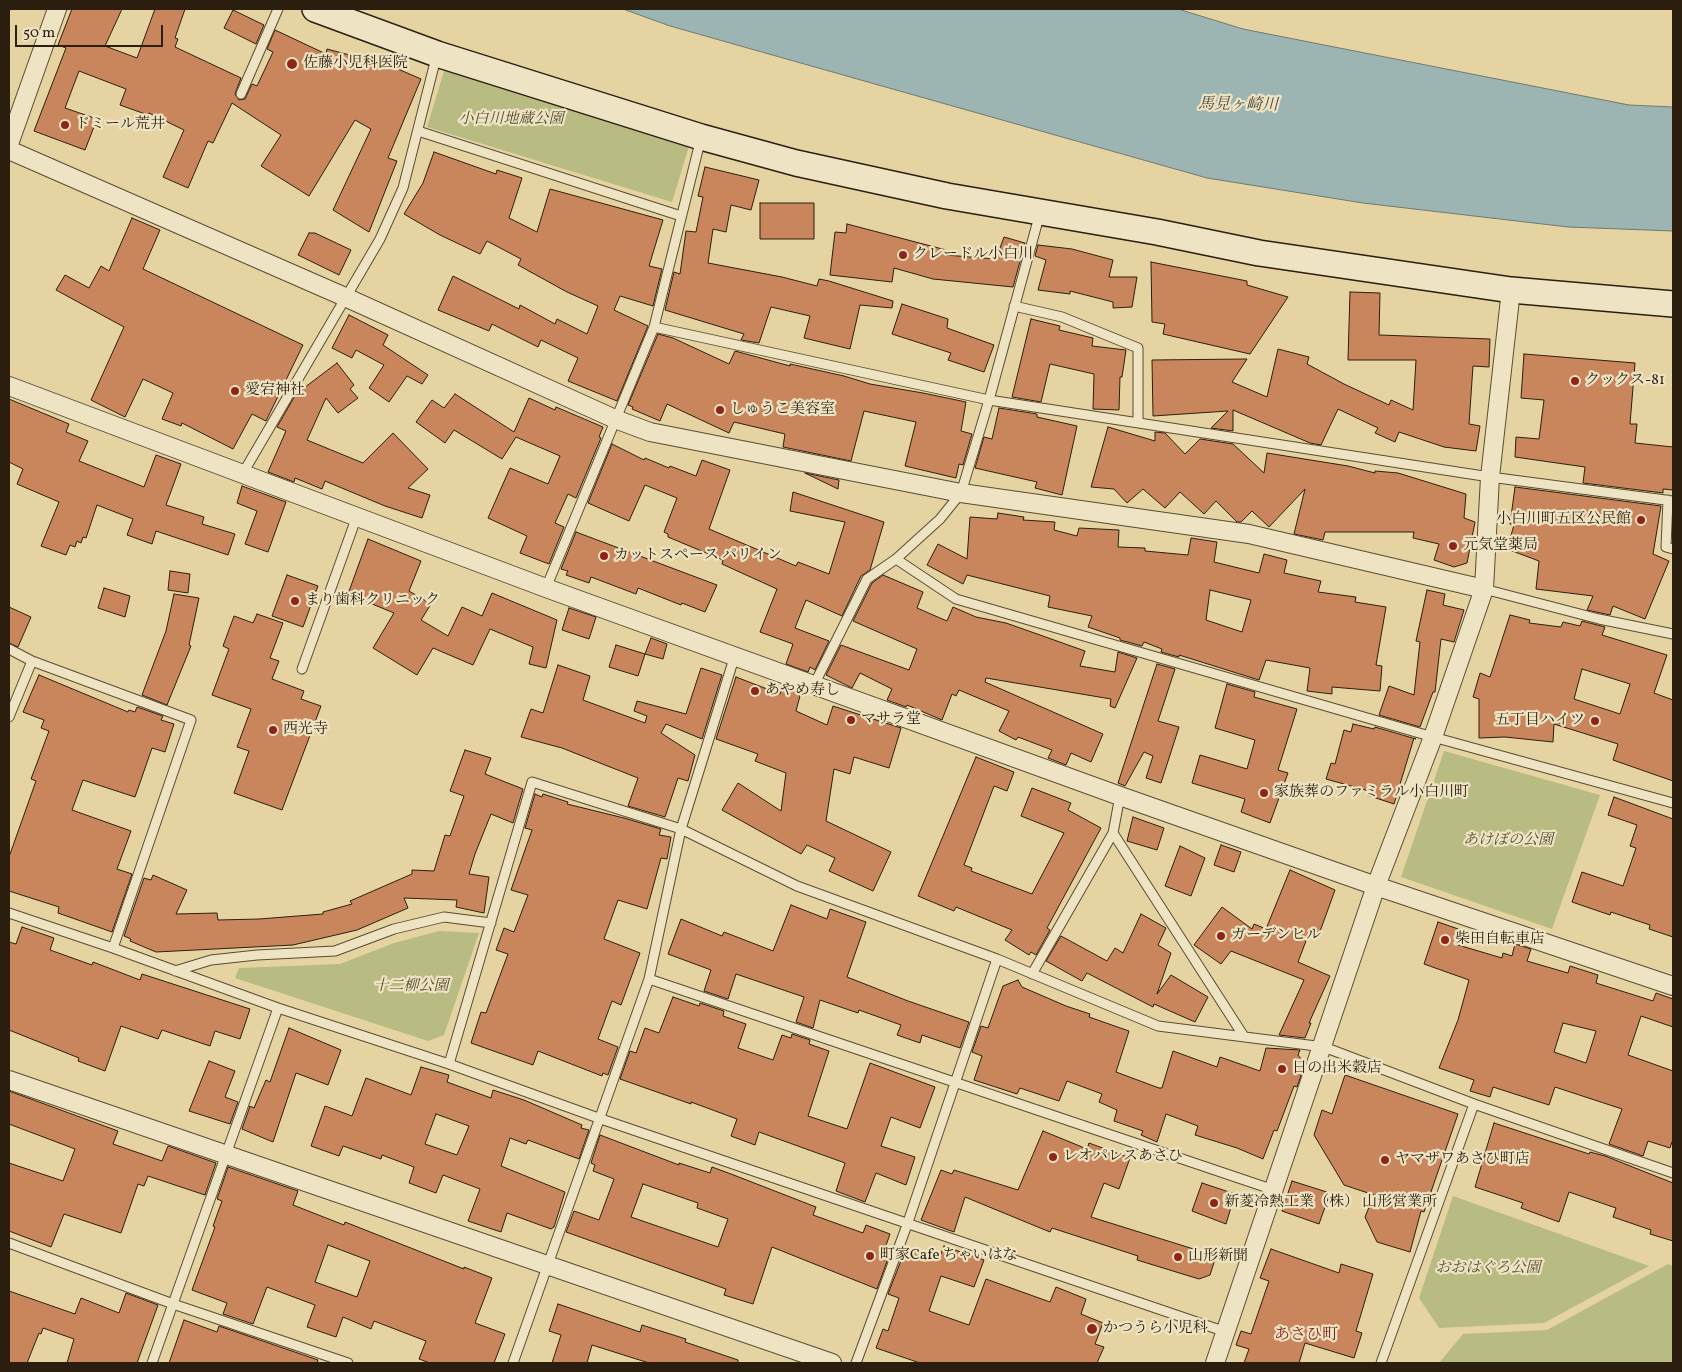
<!DOCTYPE html>
<html>
<head>
<meta charset="utf-8">
<style>
  body { margin:0 }
  #map { position:relative; width:1682px; height:1372px; overflow:hidden; background:#e5d4a2; font-family:Vollkorn,serif }
  canvas { display:block }
  .frame { position:absolute; inset:0; border:10px solid #2c1e0e; pointer-events:none }
  .scale { position:absolute; left:15px; top:25px; width:148px; height:22px; box-sizing:border-box; border:2px solid #2c1e0e; border-top:0; padding-left:6px; font-size:15px; line-height:18px; white-space:nowrap; color:#2c1e0e; -webkit-text-stroke:4px #eee3c3; paint-order:stroke }
</style>
</head>
<body>
<div id="map">
<canvas width="1682" height="1372"></canvas>
<div class="frame"></div>
<div class="scale">50 m</div>
</div>
<script>
const context = document.querySelector('canvas').getContext('2d');
context.lineJoin = 'round';
function fill(path, color) {
  context.fillStyle = color;
  context.fill(path, 'evenodd');
}
function toPath(rows) {
  const path = new Path2D();
  for (const r of rows) {
    path.moveTo(r[0], r[1]);
    for (let i = 2; i < r.length; i += 2) path.lineTo(r[i], r[i + 1]);
  }
  return path;
}
function stroke(path, color, width, dash) {
  context.strokeStyle = color;
  context.lineWidth = width;
  context.lineCap = dash ? 'butt' : 'round';
  context.setLineDash(dash || []);
  context.stroke(path);
}
function drawText(font, color, halo, rows, align = 'center') {
  context.font = font + ' Vollkorn,"Noto Serif JP",serif';
  context.lineWidth = 4.5;
  context.setLineDash([]);
  context.textBaseline = 'middle';
  context.strokeStyle = halo;
  context.fillStyle = color;
  for (const [text, x, y, turn = 0] of rows) {
    context.save();
    context.translate(x, y);
    context.rotate((+turn || 0) * Math.PI / 180);
    context.textAlign = isNaN(turn) ? turn : align;
    if (halo) context.strokeText(text, 0, 0);
    context.fillText(text, 0, 0);
    context.restore();
  }
}
fill(toPath([
  [445,68,690,143,672,202,427,127],
  [1444,751,1600,795,1552,929,1401,877],
  [439,931,479,933,444,1035,428,1041,235,978,239,968,340,964,394,943],
  [1453,1196,1649,1266,1544,1323,1439,1328,1419,1298],
  [1668,1264,1673,1266,1673,1363,1439,1363,1463,1334,1547,1330]
]), '#b8bc82');
const water = toPath([
  [623,9,1178,9,1243,29,1629,105,1673,107,1673,231,1568,227,1363,203,1207,178,670,26,623,9]
]);
fill(water, '#9cb5b2');
stroke(water, '#6f7970', 1);
const building = toPath([
  [72,9,122,9,105,46,137,58,155,9,185,9,175,38,178,39,175,47,241,78,235,94,239,100,245,99,252,84,257,86,273,52,267,49,275,30,326,54,327,49,391,66,421,79,388,158,397,161,369,232,333,210,371,129,355,120,309,196,261,166,281,135,232,103,213,143,208,141,188,188,163,177,184,130,149,113,148,115,120,105,126,89,79,71,65,108,97,119,85,150,34,131,66,48,58,45,72,9],
  [233,10,264,25,256,44,224,28,233,10],
  [434,152,496,174,497,170,522,178,509,218,537,232,550,189,663,220,649,266,662,269,653,306,620,296,614,310,648,326,617,401,568,381,578,358,541,340,538,347,492,324,489,331,438,310,453,276,519,309,520,305,555,324,557,319,587,334,598,306,567,292,518,265,521,259,487,241,480,254,440,235,404,214,423,183,434,152],
  [705,167,759,180,751,210,731,205,726,232,713,229,708,263,782,277,817,286,819,279,829,281,893,301,892,308,860,305,850,349,804,338,810,316,771,307,759,343,741,340,744,334,665,310,674,272,680,274,686,231,696,232,703,197,698,196,705,167],
  [760,203,814,203,814,239,760,239,760,203],
  [132,218,160,230,143,269,303,345,266,421,252,414,233,449,182,423,181,426,162,419,173,393,143,379,125,417,91,400,124,327,56,290,65,275,89,288,101,266,109,271,132,218],
  [847,224,946,250,945,255,996,259,1004,237,1025,243,1013,287,933,279,894,268,892,282,830,275,835,232,846,233,847,224],
  [309,233,315,233,351,250,339,275,298,255,309,233],
  [1038,245,1072,249,1113,260,1109,277,1137,277,1132,307,1113,308,1113,302,1070,291,1070,294,1038,290,1046,260,1035,256,1038,245],
  [1151,262,1247,281,1247,285,1288,297,1250,354,1163,334,1165,324,1152,322,1151,262],
  [1350,292,1380,293,1379,335,1490,339,1489,367,1473,366,1469,424,1480,426,1476,451,1444,447,1399,432,1395,442,1375,433,1378,428,1338,409,1321,445,1310,443,1233,410,1233,431,1211,428,1228,411,1153,416,1152,360,1247,359,1232,382,1267,397,1278,349,1309,357,1307,364,1344,384,1389,405,1391,400,1413,410,1416,360,1348,360,1350,292],
  [902,304,948,319,947,328,994,345,984,372,948,360,951,353,892,334,902,304],
  [349,315,388,335,383,345,428,375,422,384,407,376,389,402,369,388,384,365,356,350,352,358,332,348,349,315],
  [1031,319,1060,326,1059,330,1093,338,1092,346,1126,350,1122,377,1120,377,1119,410,1093,409,1094,374,1050,364,1041,402,1012,397,1031,319],
  [658,334,673,338,729,364,735,351,790,366,790,364,844,376,870,384,923,393,966,402,961,431,972,434,963,465,959,464,956,478,905,466,916,422,864,411,851,461,783,447,785,434,734,422,729,433,667,404,660,421,632,409,633,407,628,405,658,334],
  [1524,354,1635,363,1630,424,1637,424,1635,443,1673,447,1673,490,1663,489,1663,493,1583,483,1585,467,1515,457,1516,437,1539,439,1544,400,1521,398,1524,354],
  [337,363,354,385,350,389,358,398,338,413,326,398,307,440,363,463,393,433,428,469,408,488,430,495,422,518,385,506,325,481,322,489,295,478,294,482,268,472,286,431,277,427,296,394,337,363],
  [455,394,514,432,529,398,555,410,556,407,603,427,599,437,601,438,576,498,568,494,555,523,564,527,549,564,520,553,527,536,488,518,510,468,548,484,560,456,516,437,502,459,454,430,445,443,416,422,432,400,444,408,455,394],
  [9,399,69,424,66,432,88,441,79,461,144,487,156,455,181,464,166,505,204,517,202,524,235,534,228,555,156,531,152,544,127,535,133,519,97,505,86,538,83,537,81,543,77,541,75,547,70,545,66,555,41,546,59,502,17,484,23,469,9,462,9,399],
  [999,408,1037,414,1037,417,1077,426,1062,495,1035,488,1037,482,975,468,984,437,992,439,999,408],
  [1108,427,1155,441,1155,432,1165,433,1185,454,1200,439,1233,444,1264,473,1267,453,1348,466,1375,473,1375,471,1398,473,1466,494,1464,518,1475,522,1467,563,1454,567,1434,560,1439,544,1413,538,1414,532,1325,532,1323,540,1294,534,1305,489,1269,527,1252,511,1241,522,1237,522,1216,501,1204,514,1180,492,1165,508,1143,489,1127,503,1114,489,1091,487,1108,427],
  [612,444,644,460,645,458,669,468,670,466,696,476,702,460,730,470,709,529,796,566,798,562,829,574,845,522,790,511,793,492,884,522,870,570,861,576,842,616,806,600,795,628,829,641,815,670,810,667,808,672,786,664,793,644,760,632,777,589,722,564,723,560,668,537,668,534,664,532,677,498,645,485,629,521,588,503,612,444],
  [805,473,839,480,838,489,805,473],
  [242,486,286,502,268,552,245,544,257,511,237,503,242,486],
  [1515,487,1661,506,1653,554,1669,561,1645,619,1613,606,1610,615,1587,610,1593,596,1536,589,1539,561,1507,549,1514,525,1510,524,1515,487],
  [998,513,1024,517,1023,520,1055,522,1054,530,1077,536,1079,528,1119,530,1118,547,1145,548,1145,551,1188,555,1191,538,1217,542,1214,562,1259,573,1264,554,1287,560,1284,573,1321,581,1318,592,1356,597,1355,602,1386,607,1376,665,1382,666,1380,691,1332,687,1332,694,1307,691,1310,668,1266,660,1259,680,1179,655,1179,657,1161,652,1162,649,1144,642,1142,646,1120,640,1120,638,1088,627,1092,616,1048,607,1050,596,967,575,963,584,927,565,938,544,967,559,970,517,997,519,998,513],
  [1210,590,1251,600,1242,632,1206,620,1210,590],
  [576,532,717,585,705,612,682,603,681,605,638,588,636,594,591,577,589,583,566,575,568,571,561,569,576,532],
  [368,539,421,561,409,591,431,604,421,620,448,636,462,607,482,616,492,593,557,620,546,668,529,664,533,647,490,629,473,665,433,648,417,675,373,648,394,613,348,594,368,539],
  [170,571,190,574,188,593,168,590,170,571],
  [287,575,318,586,303,627,272,616,287,575],
  [883,575,923,592,917,608,947,621,953,607,976,617,1006,623,1040,635,1085,651,1080,666,1115,672,1118,652,1137,658,1115,708,1110,706,1111,699,986,678,985,682,1103,734,1091,762,1071,753,1066,765,1048,758,1052,750,1018,737,1016,740,999,731,1009,711,959,690,956,696,952,694,942,720,907,705,906,707,887,700,892,689,860,673,852,688,826,675,841,645,909,670,917,649,853,621,872,583,883,575],
  [104,588,130,596,125,617,98,608,104,588],
  [1427,590,1445,594,1443,605,1464,610,1454,642,1441,639,1435,692,1433,692,1420,727,1379,715,1389,686,1414,695,1420,642,1416,641,1427,590],
  [174,594,199,598,189,645,191,646,167,705,142,695,166,631,174,594],
  [9,607,31,617,18,647,9,643,9,607],
  [569,608,596,617,589,639,562,630,569,608],
  [257,614,283,623,270,658,279,661,272,679,304,691,301,699,321,706,282,810,234,793,249,751,237,747,251,709,212,695,229,649,223,646,234,616,253,623,257,614],
  [1510,615,1530,620,1529,623,1561,627,1563,622,1580,626,1582,621,1605,627,1602,635,1667,655,1654,693,1673,700,1673,781,1613,760,1618,744,1554,724,1553,742,1505,737,1479,738,1479,699,1473,697,1480,673,1490,677,1510,615],
  [1582,669,1630,684,1620,714,1574,699,1582,669],
  [651,638,667,644,663,659,645,654,651,638],
  [616,645,645,654,638,676,609,667,616,645],
  [1157,664,1175,669,1158,721,1179,727,1161,783,1146,778,1153,756,1144,752,1125,786,1118,783,1157,664],
  [558,665,590,676,583,700,645,723,647,716,634,711,637,701,686,714,701,668,722,675,702,739,666,724,661,733,695,755,688,781,678,778,665,817,628,806,638,778,562,748,521,737,531,709,543,713,558,665],
  [39,675,128,712,129,710,135,712,137,707,163,716,161,720,174,724,165,752,152,748,135,797,83,780,72,810,131,831,117,869,132,874,112,932,58,913,59,907,9,891,9,857,36,781,31,779,49,731,41,728,44,720,23,712,39,675],
  [736,677,780,694,783,685,801,692,796,711,827,725,833,706,901,728,889,768,854,757,850,774,834,769,826,821,891,852,873,891,829,871,835,858,807,845,801,854,722,810,738,783,781,811,786,773,755,761,758,754,716,739,736,677],
  [1227,684,1255,692,1254,697,1297,709,1278,770,1288,773,1270,823,1241,812,1245,799,1192,783,1200,755,1247,769,1255,740,1215,728,1227,684],
  [1353,724,1374,729,1375,727,1416,739,1414,738,1394,804,1367,795,1369,791,1326,779,1331,763,1335,764,1344,730,1351,732,1353,724],
  [465,750,491,758,485,774,523,789,513,823,491,814,475,854,469,874,489,877,484,913,456,907,457,900,404,898,408,908,357,930,293,945,156,952,130,941,131,939,124,936,144,878,151,880,153,875,187,890,176,914,217,913,218,920,259,919,323,914,323,912,352,904,350,901,412,874,412,870,434,871,445,835,450,836,464,796,450,791,465,750],
  [976,757,1014,772,1007,791,994,786,964,865,972,868,971,871,1032,894,1064,833,1021,816,1032,788,1071,803,1068,810,1101,828,1047,928,1050,930,1036,955,1031,952,1029,955,1005,940,1012,930,956,907,954,911,918,896,976,757],
  [535,794,542,797,543,794,568,802,567,804,624,818,661,829,659,835,671,837,667,859,661,858,647,909,618,900,604,939,640,953,621,1005,612,1001,598,1039,618,1047,608,1075,603,1073,602,1076,538,1051,533,1065,471,1043,481,1012,486,1013,508,954,496,950,504,928,514,932,528,895,511,890,532,830,525,828,535,794],
  [1614,797,1673,819,1673,937,1649,929,1650,925,1611,912,1610,915,1572,902,1582,872,1623,886,1636,848,1630,846,1637,825,1608,815,1614,797],
  [1133,817,1164,828,1157,850,1127,841,1133,817],
  [1221,845,1241,852,1234,872,1214,865,1221,845],
  [1180,846,1205,858,1191,896,1165,886,1180,846],
  [1290,870,1335,890,1318,937,1309,933,1298,962,1330,976,1309,1023,1311,1023,1305,1038,1279,1035,1304,980,1231,951,1221,964,1194,945,1222,907,1252,929,1254,924,1266,929,1290,870],
  [791,905,827,919,830,909,866,922,847,977,908,1001,969,1022,960,1048,922,1035,920,1043,897,1035,901,1025,859,1010,858,1013,820,1000,813,1028,796,1022,804,997,736,974,728,999,704,991,711,970,668,954,681,919,722,936,724,932,773,951,791,905],
  [1141,914,1166,928,1158,945,1171,953,1157,994,1171,975,1208,997,1195,1022,1154,1004,1153,1007,1087,973,1082,981,1046,961,1061,936,1107,961,1115,948,1123,953,1141,914],
  [1438,922,1464,931,1458,945,1502,958,1503,953,1512,956,1515,944,1531,949,1527,961,1568,973,1570,966,1598,975,1596,983,1653,1001,1656,993,1673,999,1673,1027,1641,1016,1628,1055,1673,1071,1673,1139,1670,1148,1648,1141,1643,1156,1609,1144,1622,1109,1555,1087,1549,1105,1493,1087,1490,1097,1470,1091,1474,1080,1439,1068,1458,1020,1469,980,1424,964,1438,922],
  [1563,1023,1596,1031,1586,1063,1554,1052,1563,1023],
  [22,927,54,938,50,950,92,965,93,962,140,980,142,974,250,1009,240,1039,215,1031,210,1046,162,1030,158,1039,121,1026,105,1071,78,1061,79,1058,9,1030,9,942,16,944,22,927],
  [1018,980,1022,987,1066,1006,1090,1014,1089,1017,1129,1031,1116,1072,1159,1088,1162,1088,1173,1051,1217,1067,1220,1057,1260,1071,1266,1048,1300,1050,1298,1055,1305,1064,1297,1087,1294,1086,1277,1131,1274,1130,1263,1159,1237,1148,1195,1135,1198,1126,1166,1114,1157,1142,1141,1135,1143,1131,1114,1121,1117,1110,1099,1102,1102,1094,1067,1081,1059,1101,1020,1088,1017,1094,974,1080,982,1056,972,1052,981,1026,988,1028,1003,986,1018,980],
  [673,997,699,1006,700,1003,724,1011,723,1016,746,1024,738,1048,773,1060,782,1035,791,1038,792,1034,810,1040,809,1044,829,1051,808,1116,847,1129,870,1063,935,1087,920,1128,891,1117,881,1146,915,1157,906,1185,876,1173,865,1202,836,1191,845,1163,759,1132,755,1145,731,1136,737,1119,691,1102,691,1104,620,1079,630,1051,636,1053,645,1028,659,1033,673,997],
  [289,1028,341,1050,328,1085,296,1073,273,1142,242,1129,250,1106,254,1108,266,1080,270,1082,289,1028],
  [209,1061,235,1071,225,1097,238,1102,230,1124,189,1111,209,1061],
  [421,1067,449,1075,447,1082,491,1098,493,1090,524,1100,582,1125,581,1128,589,1130,579,1159,528,1140,526,1144,510,1138,501,1166,565,1192,554,1227,551,1229,507,1213,501,1232,468,1221,480,1189,443,1175,436,1193,409,1183,414,1167,382,1155,381,1159,343,1146,339,1156,311,1146,325,1106,352,1116,366,1078,411,1095,421,1067],
  [436,1114,469,1126,457,1155,425,1144,436,1114],
  [1345,1075,1458,1114,1424,1212,1421,1211,1410,1252,1377,1242,1365,1217,1374,1195,1344,1185,1314,1135,1322,1110,1332,1114,1345,1075],
  [9,1091,118,1131,113,1144,162,1161,168,1146,216,1163,205,1195,148,1176,144,1186,138,1184,121,1233,64,1214,51,1247,9,1231,9,1163,63,1181,75,1149,9,1124,9,1091],
  [1494,1123,1589,1154,1590,1152,1605,1156,1673,1183,1673,1241,1650,1234,1651,1230,1613,1217,1616,1208,1569,1192,1559,1222,1521,1208,1523,1203,1475,1187,1494,1123],
  [1043,1131,1087,1149,1089,1143,1130,1158,1119,1189,1104,1183,1091,1217,1216,1256,1210,1275,1199,1279,1137,1260,1138,1256,1052,1228,1050,1232,965,1197,954,1232,921,1220,941,1170,952,1174,954,1170,1018,1190,1043,1131],
  [600,1135,679,1165,679,1163,710,1173,712,1167,731,1174,816,1207,813,1215,863,1233,866,1225,890,1234,884,1251,890,1253,877,1289,772,1247,753,1304,724,1295,726,1289,566,1232,574,1211,599,1220,614,1179,593,1171,595,1165,591,1163,600,1135],
  [643,1184,698,1203,697,1208,728,1219,718,1247,631,1217,643,1184],
  [228,1167,298,1191,293,1205,344,1225,345,1222,464,1269,464,1267,492,1278,475,1323,505,1334,494,1363,430,1363,419,1359,426,1341,374,1321,371,1329,343,1317,336,1337,307,1327,315,1305,267,1287,253,1324,223,1314,227,1303,192,1290,215,1227,213,1226,222,1201,217,1199,228,1167],
  [328,1245,370,1261,357,1297,315,1282,328,1245],
  [1292,1181,1330,1193,1319,1224,1282,1211,1292,1181],
  [1202,1183,1235,1194,1226,1224,1192,1211,1202,1183],
  [944,1246,984,1260,974,1287,941,1276,929,1311,969,1325,986,1279,1050,1302,1056,1287,1086,1299,1081,1314,1103,1323,1095,1344,1104,1347,1097,1363,920,1363,876,1348,883,1329,888,1331,899,1298,888,1294,902,1258,905,1259,909,1249,939,1259,944,1246],
  [1271,1249,1339,1273,1341,1264,1373,1274,1356,1331,1362,1333,1354,1358,1305,1343,1299,1363,1244,1363,1249,1349,1236,1345,1241,1331,1251,1334,1269,1281,1260,1278,1271,1249],
  [9,1291,75,1314,81,1298,119,1313,126,1293,158,1305,137,1363,67,1363,74,1339,43,1328,41,1334,39,1333,27,1363,9,1363,9,1291],
  [558,1304,640,1332,642,1325,667,1333,686,1339,685,1342,738,1360,738,1363,649,1363,592,1345,587,1363,552,1363,561,1335,549,1331,558,1304],
  [184,1320,217,1332,219,1326,318,1360,317,1363,169,1363,184,1320]
]);
fill(building, '#c9865d');
stroke(building, '#2c1e0e', 1);
const lane = toPath([
  [241,94,278,9],
  [418,131,681,216],
  [1014,306,1062,317,1138,348,1138,423],
  [654,327,989,400,1490,477,1673,501],
  [243,473,380,239,403,188,437,54],
  [1668,500,1666,547,1673,549],
  [896,559,956,599,1433,737,1673,803],
  [546,588,654,327,701,138],
  [1484,589,1599,619,1673,634],
  [9,649,32,661],
  [302,669,357,516],
  [814,685,867,579,896,559,940,519,961,493,989,400,1040,213],
  [9,717,32,661,191,720,113,948],
  [1113,833,1243,1035],
  [9,913,113,948,278,1008,449,1064,601,1119,1226,1332],
  [175,971,211,960,257,955,335,951,394,929,444,917,491,923],
  [1032,974,1113,833,1120,796],
  [649,979,1274,1190],
  [449,1064,532,782,681,829,797,886,997,959,1158,1026,1324,1047,1474,1104,1673,1173],
  [9,1243,173,1304,348,1363],
  [152,1363,278,1008],
  [513,1363,649,979,681,829,735,655],
  [856,1363,907,1225,997,959],
  [1381,1363,1474,1104]
]);
const street = toPath([
  [9,144,57,9],
  [9,150,345,297,615,419,650,432,961,493,1249,534,1484,589],
  [9,386,546,588,1120,796,1376,886,1673,986],
  [9,1080,832,1363],
  [1215,1363,1376,886,1433,737,1484,589,1490,477,1511,290]
]);
const secondary = toPath([
  [315,9,437,54,701,137,796,163,947,196,1157,232,1259,253,1511,290,1673,304]
]);
stroke(lane, '#5a4c33', 11);
stroke(street, '#5a4c33', 20);
stroke(secondary, '#2c1e0e', 28);
stroke(lane, '#eee3c3', 9);
stroke(street, '#eee3c3', 18);
stroke(secondary, '#eee3c3', 25);
for (const [x, y, r, color] of [
  [292,64,6,"#8f2418"],
  [65,125,5,"#8f2418"],
  [903,255,5,"#8f2418"],
  [1575,381,5,"#8f2418"],
  [235,391,5,"#8f2418"],
  [720,410,5,"#8f2418"],
  [1641,520,5,"#8f2418"],
  [1453,546,5,"#8f2418"],
  [604,556,5,"#8f2418"],
  [295,601,5,"#8f2418"],
  [755,691,5,"#8f2418"],
  [851,720,5,"#8f2418"],
  [1595,721,5,"#8f2418"],
  [273,730,5,"#8f2418"],
  [1264,793,5,"#8f2418"],
  [1221,936,5,"#8f2418"],
  [1445,940,5,"#8f2418"],
  [1282,1069,5,"#8f2418"],
  [1053,1157,5,"#8f2418"],
  [1385,1160,5,"#8f2418"],
  [1214,1203,5,"#8f2418"],
  [870,1256,5,"#8f2418"],
  [1178,1257,5,"#8f2418"],
  [1092,1329,6,"#8f2418"]
]) {
  const dot = new Path2D();
  dot.arc(x, y, r, 0, 2 * Math.PI);
  context.fillStyle = color;
  context.fill(dot);
  stroke(dot, '#eee3c3', 2);
}
drawText('15px', '#2c1e0e', '#eee3c3', [
  ["佐藤小児科医院",303,64],
  ["ドミール荒井",75,125],
  ["クレードル小白川",913,255],
  ["クックス-81",1585,381],
  ["愛宕神社",245,391],
  ["しゅうこ美容室",730,410],
  ["小白川町五区公民館",1631,520,"right"],
  ["元気堂薬局",1463,546],
  ["カットスペース パリイン",614,556],
  ["まり歯科クリニック",305,601],
  ["あやめ寿し",765,691],
  ["マサラ堂",861,720],
  ["五丁目ハイツ",1585,721,"right"],
  ["西光寺",283,730],
  ["家族葬のファミラル小白川町",1274,793],
  ["ガーデンヒル",1231,936],
  ["柴田自転車店",1455,940],
  ["日の出米穀店",1292,1069],
  ["レオパレスあさひ",1063,1157],
  ["ヤマザワあさひ町店",1395,1160],
  ["新菱冷熱工業（株） 山形営業所",1224,1203],
  ["町家Cafe ちゃいはな",880,1256],
  ["山形新聞",1188,1257],
  ["かつうら小児科",1103,1329]
], 'left');
drawText('italic 15px', '#564d31', '#eee3c3', [
  ["小白川地蔵公園",511,120],
  ["あけぼの公園",1508,841],
  ["十二柳公園",411,987],
  ["おおはぐろ公園",1488,1269]
]);
drawText('italic 16px', '#4e4b3f', '#eee3c3', [
  ["馬見ヶ崎川",1238,106,1]
]);
drawText('16px', '#7a1f14', '#eee3c3', [
  ["あさひ町",1306,1336]
]);
</script>
</body>
</html>
